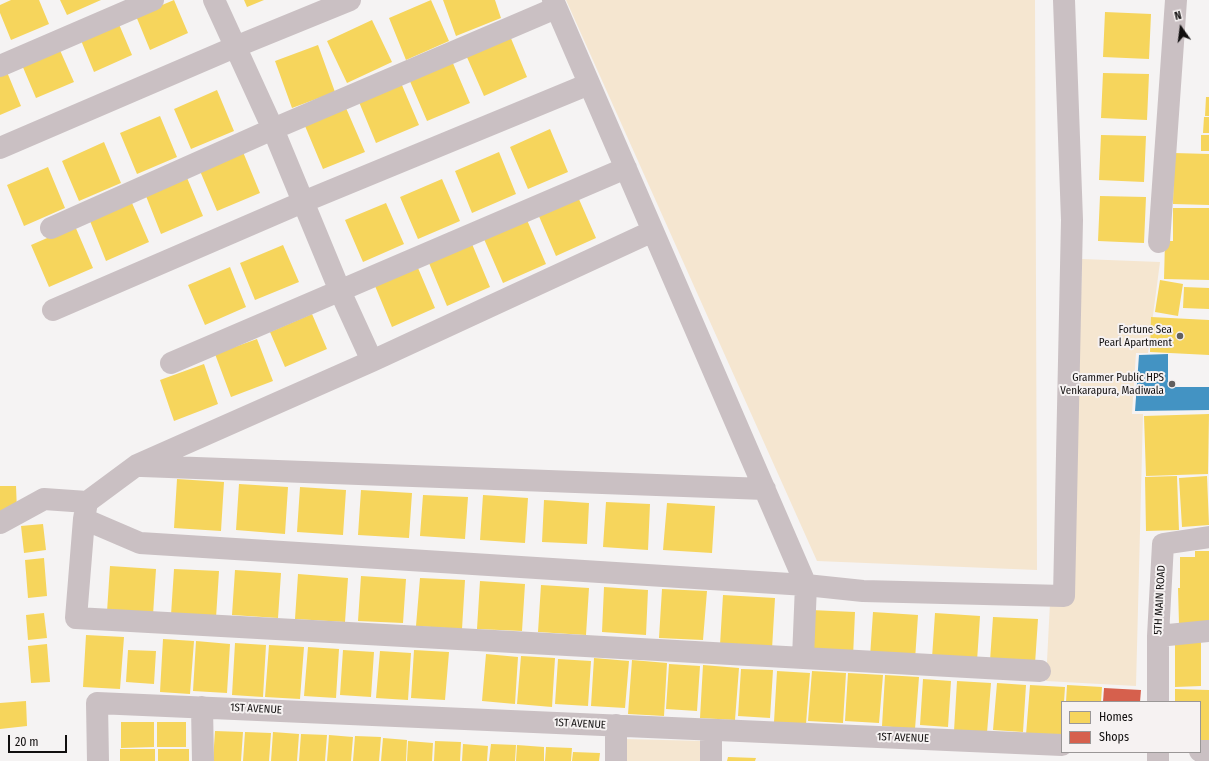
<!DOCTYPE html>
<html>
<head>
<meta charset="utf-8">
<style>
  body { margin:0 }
  #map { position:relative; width:1209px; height:761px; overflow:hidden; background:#f5f3f3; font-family:"Fira Sans Condensed",sans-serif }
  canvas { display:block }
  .legend { position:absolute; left:1061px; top:701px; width:140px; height:52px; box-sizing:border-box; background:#f6f2f2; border:1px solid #9a9797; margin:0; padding:5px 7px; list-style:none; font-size:12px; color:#110f0f }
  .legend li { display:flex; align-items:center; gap:8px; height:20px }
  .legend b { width:20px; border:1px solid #9a9797 }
  .north { position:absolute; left:1161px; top:8px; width:40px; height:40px; -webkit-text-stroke:3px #f6f2f2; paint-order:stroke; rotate:346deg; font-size:11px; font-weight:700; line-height:16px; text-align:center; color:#110f0f }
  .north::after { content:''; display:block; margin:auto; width:14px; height:18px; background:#110f0f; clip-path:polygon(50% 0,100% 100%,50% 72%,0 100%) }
  .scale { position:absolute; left:8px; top:735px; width:59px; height:18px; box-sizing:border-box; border:2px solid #110f0f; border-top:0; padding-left:5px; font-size:12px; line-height:14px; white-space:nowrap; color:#110f0f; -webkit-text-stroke:3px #f6f2f2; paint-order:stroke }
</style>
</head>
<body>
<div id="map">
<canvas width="1209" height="761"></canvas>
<ul class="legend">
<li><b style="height:11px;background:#f6d55c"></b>Homes</li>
<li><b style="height:11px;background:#d6604d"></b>Shops</li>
</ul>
<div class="north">N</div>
<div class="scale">20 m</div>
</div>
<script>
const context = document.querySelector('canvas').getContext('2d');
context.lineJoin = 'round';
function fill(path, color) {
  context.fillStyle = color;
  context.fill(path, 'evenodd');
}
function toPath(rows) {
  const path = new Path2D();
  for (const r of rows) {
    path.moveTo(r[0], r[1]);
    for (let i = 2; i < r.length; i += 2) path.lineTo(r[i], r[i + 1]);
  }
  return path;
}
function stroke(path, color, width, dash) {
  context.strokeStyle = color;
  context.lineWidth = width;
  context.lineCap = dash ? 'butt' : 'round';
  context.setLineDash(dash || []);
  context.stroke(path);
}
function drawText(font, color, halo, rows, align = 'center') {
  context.font = font + ' "Fira Sans Condensed",sans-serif';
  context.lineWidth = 4;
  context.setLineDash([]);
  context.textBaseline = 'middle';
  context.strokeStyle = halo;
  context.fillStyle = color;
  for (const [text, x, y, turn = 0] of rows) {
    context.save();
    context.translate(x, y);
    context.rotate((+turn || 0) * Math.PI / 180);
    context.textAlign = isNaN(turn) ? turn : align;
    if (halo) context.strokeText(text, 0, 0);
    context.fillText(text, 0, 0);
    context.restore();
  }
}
fill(toPath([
  [566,0,1035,0,1037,570,817,561],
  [1082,259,1160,262,1148,353,1136,353,1132,414,1143,414,1136,686,1046,681,1050,603,1072,602],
  [623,739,704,741,704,761,623,761]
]), '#f5e6d0');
fill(toPath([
  [11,0,39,0,49,24,11,40,0,13,0,5],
  [60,0,101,0,67,15],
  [174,0,188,33,150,50,136,16],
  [244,0,264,0,247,7],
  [431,0,449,41,406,60,389,18],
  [443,0,495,0,501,18,456,36],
  [1105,12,1151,14,1149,59,1103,57],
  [372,20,392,62,347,83,327,41],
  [118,22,132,55,94,72,80,38],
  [510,36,527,77,484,96,466,55],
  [318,45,335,92,292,108,275,61],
  [59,48,74,82,36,98,22,65],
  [452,61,470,103,427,121,409,79],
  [7,72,21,106,0,115,0,75],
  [1103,73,1149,74,1147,120,1101,118],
  [401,83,419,125,376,143,359,102],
  [217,90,234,131,191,149,174,109],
  [1206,97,1209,97,1209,116,1205,116],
  [346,108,365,152,323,169,305,126],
  [160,116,177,157,137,174,120,133],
  [1204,117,1209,117,1209,133,1203,133],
  [550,129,568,172,528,189,510,147],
  [1101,135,1146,136,1144,182,1099,180],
  [1201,135,1209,135,1209,151,1201,151],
  [104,142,121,183,79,201,62,161],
  [243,152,260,193,217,211,200,171],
  [499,152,516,194,472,213,455,171],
  [1174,153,1209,154,1209,205,1173,204],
  [48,167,65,208,24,226,7,185],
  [185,173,203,216,161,234,144,191],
  [442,179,460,221,418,239,400,197],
  [1100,196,1146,197,1144,243,1098,241],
  [578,197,596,238,556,256,538,214],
  [132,203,149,242,106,261,90,221],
  [386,203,404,244,363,262,345,220],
  [1173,208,1209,208,1209,280,1164,279,1165,241,1173,241],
  [527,220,546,264,503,283,484,239],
  [75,226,93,268,49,287,31,245],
  [472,244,490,287,447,306,429,263],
  [283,245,299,282,255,300,240,263],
  [230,267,246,307,205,325,188,285],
  [418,268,435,308,392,327,375,286],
  [1160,280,1183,284,1178,316,1155,312],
  [1184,287,1209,288,1209,309,1183,308],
  [312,314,327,349,285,367,270,332],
  [1151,317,1209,320,1209,355,1150,352],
  [257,339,273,381,231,397,215,354],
  [204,364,218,404,174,421,160,380],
  [1209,414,1208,474,1146,476,1144,416],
  [1177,476,1179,530,1146,531,1145,477],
  [1207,476,1209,525,1182,527,1179,478],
  [177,479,224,482,221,531,174,528],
  [239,484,288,487,285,534,236,530],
  [0,486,16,486,17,511,0,511],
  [300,487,346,490,343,535,297,532],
  [361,490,412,493,409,538,358,535],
  [423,495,468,497,465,539,420,536],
  [483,495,528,498,525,543,480,540],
  [544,500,589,503,587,544,542,542],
  [606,502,650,504,648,550,603,547],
  [667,503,715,506,712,553,663,550],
  [43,524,46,550,24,553,21,526],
  [1195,551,1209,551,1209,621,1179,624,1178,588,1180,588,1180,557,1195,557],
  [44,558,47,596,28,598,25,560],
  [110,566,156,569,153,615,107,612],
  [174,569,219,571,216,618,171,615],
  [235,570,281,573,278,618,232,615],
  [298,574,348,578,345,622,295,619],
  [361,576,406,579,403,623,358,621],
  [420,578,465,580,462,629,416,626],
  [480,581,525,584,522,631,477,629],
  [541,585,589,588,586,635,538,632],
  [604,587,648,590,646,635,602,632],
  [662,589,707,591,703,640,659,638],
  [723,595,775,598,772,649,720,645],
  [811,610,855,612,853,657,808,655],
  [873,612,918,615,915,660,870,657],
  [44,613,47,638,28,640,26,615],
  [935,613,980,616,977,661,932,658],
  [993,617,1038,619,1035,664,990,661],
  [86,635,124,637,120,689,83,687],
  [163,639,194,641,190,694,160,692],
  [196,641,230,644,227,693,193,691],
  [1175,642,1201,642,1201,686,1175,687],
  [235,643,266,645,263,697,232,695],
  [47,644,50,682,31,683,28,646],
  [269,645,304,647,300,699,265,697],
  [308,647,339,649,336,698,304,696],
  [128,650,156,651,154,684,126,682],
  [343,650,374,652,371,697,340,695],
  [414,650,449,652,445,700,411,698],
  [380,651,411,653,408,700,376,698],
  [486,654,518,657,515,704,482,701],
  [521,656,555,658,552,707,517,704],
  [594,658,629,661,625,708,591,706],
  [558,659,591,661,588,706,555,704],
  [632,660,667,663,664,716,628,714],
  [669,664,700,666,697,711,666,709],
  [703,665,739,668,735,720,700,718],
  [741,669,773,670,770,718,738,716],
  [777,671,810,673,806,724,774,722],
  [812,671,846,673,843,723,808,721],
  [848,673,883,675,879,723,845,721],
  [885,675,919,677,915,729,882,726],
  [923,679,951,681,948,727,920,725],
  [957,681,991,683,987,733,954,731],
  [997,683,1026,685,1023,732,993,730],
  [1030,685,1065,687,1064,702,1062,702,1062,738,1026,735],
  [1067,685,1102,687,1101,702,1066,702],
  [1175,689,1209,690,1209,743,1200,743,1200,702,1175,702],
  [26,701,27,726,0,729,0,703],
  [121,722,154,722,154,747,121,748],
  [157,722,186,722,186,747,157,747],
  [215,731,243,732,241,761,213,761],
  [245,732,271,733,269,761,243,761],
  [273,732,299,734,297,761,271,761],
  [301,734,327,735,325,761,299,761],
  [329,735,353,737,351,761,327,761],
  [355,736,381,737,379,761,353,761],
  [383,738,407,740,406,761,381,761],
  [408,741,433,743,432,761,407,761],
  [435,741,461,742,460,761,434,761],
  [463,744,488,746,487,761,462,761],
  [491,744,516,745,515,761,489,761],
  [517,745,544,747,544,761,516,761],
  [546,747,572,748,571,761,545,761],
  [120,749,155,749,155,761,120,761],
  [158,749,189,749,189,761,158,761],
  [573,752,600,753,599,761,572,761],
  [728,757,756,758,755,761,727,761]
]), '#f6d55c');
fill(toPath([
  [1104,688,1141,690,1140,702,1103,702]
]), '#d6604d');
fill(toPath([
  [1168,354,1168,387,1209,387,1209,410,1135,411,1139,355]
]), '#4393c3');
stroke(toPath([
  [214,0,273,129,340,291,372,361],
  [553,0,806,585,803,658],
  [0,66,153,0],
  [0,148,235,47,350,0],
  [51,228,273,129,556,8],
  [1159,242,1176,0],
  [53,310,303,202,589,84],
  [171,363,626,168],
  [142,466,765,489],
  [87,502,84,519,140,543,806,585,863,591,1064,596,1072,220,1064,0],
  [84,519,76,618,1040,671],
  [0,523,44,499,87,502,137,465,372,361,653,231],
  [1158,636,1209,631],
  [1158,702,1158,636,1163,544,1209,537],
  [202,707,203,761],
  [1200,751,1209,751],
  [1158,752,1158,761],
  [98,761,97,703,1062,745],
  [616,761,616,725],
  [711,761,711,730]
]), '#cac0c3', 22);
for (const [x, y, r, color] of [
  [1180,336,4,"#615f5f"],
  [1172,384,4,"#615f5f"]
]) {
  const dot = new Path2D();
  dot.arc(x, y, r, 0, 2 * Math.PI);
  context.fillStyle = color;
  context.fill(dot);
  stroke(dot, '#f6f2f2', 1.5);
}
drawText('11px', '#110f0f', '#f6f2f2', [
  ["Fortune Sea",1172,330],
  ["Pearl Apartment",1172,343],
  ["Grammer Public HPS",1164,378],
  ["Venkarapura, Madiwala",1164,391]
], 'right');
drawText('11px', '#110f0f', '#f6f2f2', [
  ["5TH MAIN ROAD",1160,600,-87],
  ["1ST AVENUE",256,709,3],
  ["1ST AVENUE",580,724,3],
  ["1ST AVENUE",903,738,2]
]);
</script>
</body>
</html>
